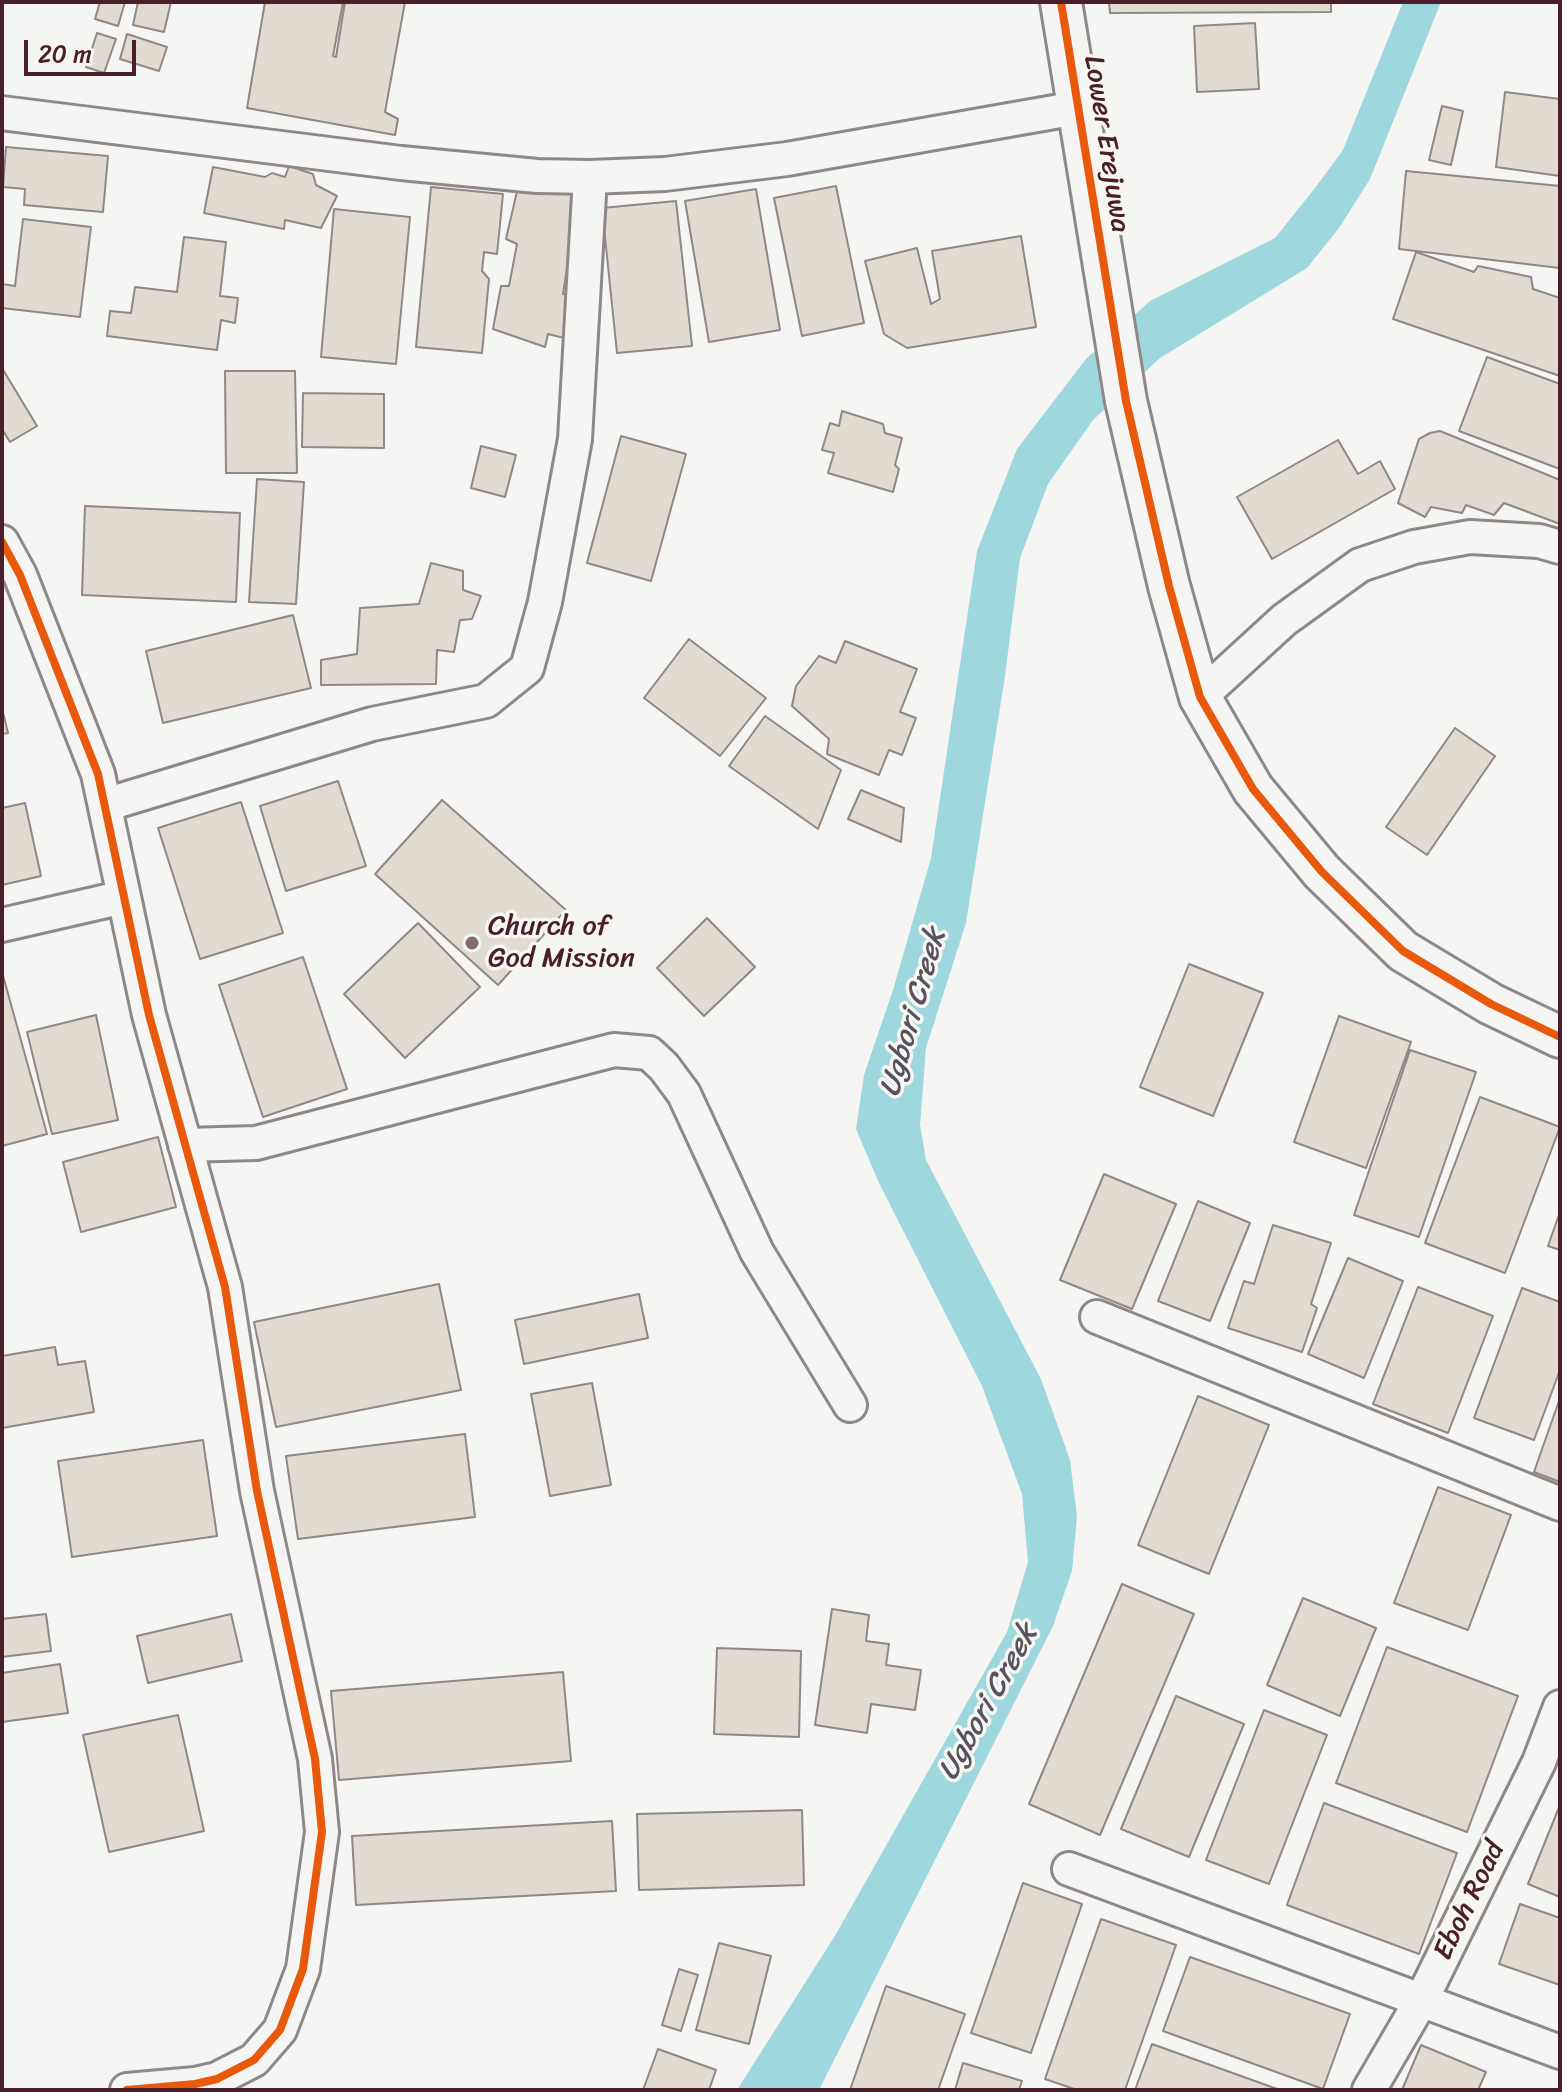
<!DOCTYPE html>
<html>
<head>
<meta charset="utf-8">
<style>
  body { margin:0 }
  #map { position:relative; width:1562px; height:2092px; overflow:hidden; background:#f5f5f3; font-family:Sriracha,sans-serif }
  canvas { display:block }
  .frame { position:absolute; inset:0; border:4px solid #4a1f2b; pointer-events:none }
  .scale { position:absolute; left:24px; top:40px; width:112px; height:36px; box-sizing:border-box; border:4px solid #4a1f2b; border-top:0; padding-left:10px; font-size:24px; line-height:28px; white-space:nowrap; color:#4a1f2b; -webkit-text-stroke:6px #f6f6f2; paint-order:stroke }
</style>
</head>
<body>
<div id="map">
<canvas width="1562" height="2092"></canvas>
<div class="frame"></div>
<div class="scale">20 m</div>
</div>
<script>
const context = document.querySelector('canvas').getContext('2d');
context.lineJoin = 'round';
function fill(path, color) {
  context.fillStyle = color;
  context.fill(path, 'evenodd');
}
function toPath(rows) {
  const path = new Path2D();
  for (const r of rows) {
    path.moveTo(r[0], r[1]);
    for (let i = 2; i < r.length; i += 2) path.lineTo(r[i], r[i + 1]);
  }
  return path;
}
function stroke(path, color, width, dash) {
  context.strokeStyle = color;
  context.lineWidth = width;
  context.lineCap = dash ? 'butt' : 'round';
  context.setLineDash(dash || []);
  context.stroke(path);
}
function drawText(font, color, halo, rows, align = 'center') {
  context.font = font + ' Sriracha,sans-serif';
  context.lineWidth = 7;
  context.setLineDash([]);
  context.textBaseline = 'middle';
  context.strokeStyle = halo;
  context.fillStyle = color;
  for (const [text, x, y, turn = 0] of rows) {
    context.save();
    context.translate(x, y);
    context.rotate((+turn || 0) * Math.PI / 180);
    context.textAlign = isNaN(turn) ? turn : align;
    if (halo) context.strokeText(text, 0, 0);
    context.fillText(text, 0, 0);
    context.restore();
  }
}
fill(toPath([
  [1403,2,1441,2,1370,179,1339,228,1307,268,1160,358,1093,420,1048,484,1020,558,1005,676,966,923,926,1048,920,1125,926,1160,1041,1379,1070,1460,1077,1516,1072,1571,1053,1626,819,2090,737,2090,836,1934,1007,1632,1028,1562,1022,1494,982,1386,879,1183,856,1129,864,1075,893,990,931,858,977,551,1017,449,1086,359,1150,301,1275,238,1315,188,1343,150]
]), '#9fd7de');
const building = toPath([
  [100,2,125,2,118,26,95,19,100,2],
  [138,2,171,2,164,32,133,25,138,2],
  [265,2,343,2,333,56,336,57,345,2,405,2,385,112,398,119,395,135,247,108,265,2],
  [1109,2,1331,2,1331,12,1110,13,1109,2],
  [1255,23,1259,89,1197,92,1194,26,1255,23],
  [97,33,116,39,104,73,86,67,97,33],
  [127,34,167,47,159,71,120,59,127,34],
  [1505,92,1560,99,1560,176,1496,167,1505,92],
  [1442,106,1463,111,1451,165,1429,160,1442,106],
  [6,147,108,156,103,212,24,205,25,189,3,187,6,147],
  [289,166,313,174,316,185,337,196,321,228,285,220,284,229,204,213,213,167,265,177,272,173,285,177,289,166],
  [1406,171,1560,186,1560,268,1399,249,1406,171],
  [836,186,864,323,802,336,774,198,836,186],
  [431,187,503,194,497,254,484,252,482,271,489,279,482,353,416,347,431,187],
  [518,187,579,193,563,294,574,297,564,338,548,334,545,347,493,329,501,286,509,286,517,244,506,239,518,187],
  [756,189,780,330,709,342,685,201,756,189],
  [676,201,692,346,617,353,602,208,676,201],
  [334,209,410,217,396,364,321,357,334,209],
  [23,219,91,227,80,317,2,308,2,284,15,286,23,219],
  [1021,236,1036,327,907,348,884,334,865,261,917,248,931,304,940,299,932,251,1021,236],
  [184,237,226,242,220,296,238,298,235,323,221,320,217,350,107,336,110,311,131,313,135,287,177,292,184,237],
  [1416,252,1474,272,1478,266,1531,277,1533,289,1560,298,1560,376,1393,319,1416,252],
  [1487,357,1560,384,1560,469,1459,431,1487,357],
  [2,368,37,426,10,442,2,429,2,368],
  [225,371,295,371,297,473,226,473,225,371],
  [303,393,384,394,384,448,302,447,303,393],
  [842,411,883,424,885,433,902,438,895,465,899,469,893,492,828,473,834,453,822,450,830,423,839,426,842,411],
  [1440,431,1560,480,1560,524,1504,503,1494,515,1466,505,1462,513,1431,507,1425,517,1398,503,1419,439,1430,433,1440,431],
  [621,436,686,454,651,581,587,563,621,436],
  [1338,440,1358,474,1380,461,1395,489,1272,559,1237,497,1338,440],
  [481,446,516,455,505,497,471,488,481,446],
  [257,479,304,482,296,604,249,602,257,479],
  [85,506,240,513,236,602,82,595,85,506],
  [431,563,463,571,463,590,481,596,472,619,460,620,454,652,437,650,436,684,321,685,321,660,357,654,360,608,419,604,431,563],
  [293,615,311,688,163,723,146,651,293,615],
  [689,639,766,698,720,756,644,698,689,639],
  [845,641,917,669,900,712,916,718,902,755,889,750,879,775,827,754,829,739,792,706,796,686,819,656,836,663,845,641],
  [2,708,8,733,2,734,2,708],
  [765,716,841,770,818,829,729,766,765,716],
  [1455,728,1495,756,1427,855,1386,827,1455,728],
  [338,781,366,866,286,891,260,806,338,781],
  [861,790,904,808,901,842,848,819,861,790],
  [442,800,566,910,498,985,375,874,442,800],
  [241,802,283,933,200,959,158,828,241,802],
  [25,803,41,876,2,885,2,808,25,803],
  [707,918,755,967,704,1016,657,968,707,918],
  [418,923,480,987,405,1058,344,994,418,923],
  [303,957,347,1089,263,1117,219,985,303,957],
  [1189,964,1263,993,1213,1116,1140,1087,1189,964],
  [2,972,47,1134,2,1146,2,972],
  [96,1015,118,1120,52,1134,27,1032,96,1015],
  [1339,1016,1411,1042,1366,1168,1294,1142,1339,1016],
  [1410,1050,1476,1072,1419,1237,1354,1215,1410,1050],
  [1480,1097,1560,1127,1505,1273,1425,1243,1480,1097],
  [158,1137,176,1207,81,1232,63,1162,158,1137],
  [1104,1174,1176,1204,1132,1309,1060,1280,1104,1174],
  [1198,1201,1250,1223,1210,1321,1158,1301,1198,1201],
  [1560,1212,1560,1250,1548,1246,1560,1212],
  [1273,1225,1331,1243,1311,1304,1317,1308,1302,1352,1228,1328,1244,1281,1254,1284,1273,1225],
  [1348,1258,1403,1281,1364,1378,1308,1354,1348,1258],
  [439,1284,461,1390,276,1427,254,1322,439,1284],
  [1418,1287,1493,1316,1448,1433,1373,1404,1418,1287],
  [1522,1288,1560,1302,1560,1370,1534,1440,1474,1418,1522,1288],
  [639,1294,648,1338,524,1364,515,1320,639,1294],
  [55,1347,58,1365,85,1361,94,1412,2,1428,2,1356,55,1347],
  [592,1383,611,1485,550,1496,531,1394,592,1383],
  [1198,1396,1269,1425,1209,1574,1138,1545,1198,1396],
  [1560,1398,1560,1482,1534,1472,1560,1398],
  [465,1434,475,1517,298,1539,286,1456,465,1434],
  [203,1440,217,1536,72,1557,58,1461,203,1440],
  [1438,1487,1511,1515,1468,1630,1394,1603,1438,1487],
  [1122,1584,1194,1614,1100,1835,1029,1804,1122,1584],
  [1303,1598,1376,1628,1340,1716,1267,1685,1303,1598],
  [832,1609,869,1615,866,1641,889,1644,886,1665,921,1670,915,1710,871,1704,867,1733,815,1725,832,1609],
  [46,1614,51,1651,2,1657,2,1619,46,1614],
  [231,1614,242,1661,148,1683,137,1636,231,1614],
  [1387,1647,1518,1696,1467,1832,1336,1783,1387,1647],
  [717,1648,801,1651,799,1737,714,1734,717,1648],
  [60,1664,68,1713,2,1722,2,1673,60,1664],
  [563,1672,571,1761,339,1780,331,1691,563,1672],
  [1176,1696,1244,1724,1189,1857,1121,1829,1176,1696],
  [1264,1710,1327,1735,1269,1884,1206,1860,1264,1710],
  [178,1715,204,1831,109,1852,83,1735,178,1715],
  [1324,1803,1457,1853,1419,1954,1287,1905,1324,1803],
  [1560,1805,1560,1897,1528,1884,1560,1805],
  [802,1810,804,1885,639,1890,637,1814,802,1810],
  [612,1821,616,1891,356,1905,352,1836,612,1821],
  [1023,1883,1082,1904,1031,2053,971,2033,1023,1883],
  [1520,1904,1560,1918,1560,1985,1499,1964,1520,1904],
  [1101,1919,1176,1945,1125,2090,1077,2090,1045,2079,1101,1919],
  [719,1943,771,1956,749,2044,696,2030,719,1943],
  [1190,1957,1350,2014,1323,2089,1163,2031,1190,1957],
  [679,1969,698,1975,681,2031,662,2025,679,1969],
  [886,1986,965,2014,938,2090,850,2090,886,1986],
  [1152,2044,1280,2090,1135,2090,1152,2044],
  [1421,2045,1486,2072,1478,2090,1402,2090,1421,2045],
  [658,2049,716,2070,709,2090,643,2090,658,2049],
  [963,2063,1022,2081,1019,2090,955,2090,963,2063]
]);
fill(building, '#e2dbd2');
stroke(building, '#8f8788', 2);
const minor = toPath([
  [2,113,401,163,537,176,590,177,665,174,787,159,1077,108],
  [2,542,20,575,98,774,149,1015,225,1287,257,1491,315,1759,322,1832,303,1969,280,2030,254,2060,217,2079,195,2084,127,2090],
  [1200,697,1284,620,1360,565,1414,547,1470,537,1539,541,1560,547],
  [105,805,372,724,486,701,527,668,545,602,575,439,590,177],
  [2,925,124,897],
  [185,1145,256,1143,614,1050,649,1053,664,1067,684,1094,757,1252,850,1405],
  [1097,1317,1560,1504],
  [1069,1869,1560,2052],
  [1369,2090,1422,1999,1539,1762,1560,1707]
]);
const tertiary = toPath([
  [1061,2,1126,401,1169,586,1200,697,1253,789,1322,872,1403,951,1491,1004,1560,1037]
]);
stroke(minor, '#8f8788', 38);
stroke(tertiary, '#8f8788', 46);
stroke(minor, '#f5f5f3', 32);
stroke(tertiary, '#f5f5f3', 40);
stroke(toPath([
  [1061,2,1126,401,1169,586,1200,697,1253,789,1322,872,1403,951,1491,1004,1560,1037],
  [2,542,20,575,98,774,149,1015,225,1287,257,1491,315,1759,322,1832,303,1969,280,2030,254,2060,217,2079,195,2084,127,2090]
]), '#e8590c', 8);
for (const [x, y, r, color] of [
  [472,943,8,"#866a71"]
]) {
  const dot = new Path2D();
  dot.arc(x, y, r, 0, 2 * Math.PI);
  context.fillStyle = color;
  context.fill(dot);
  stroke(dot, '#f6f6f2', 3);
}
drawText('28px', '#4a1f2b', '#f6f6f2', [
  ["Lower Erejuwa",1106,144,81],
  ["Eboh Road",1470,1901,-64]
]);
drawText('28px', '#4a1f2b', '#f6f6f2', [
  ["Church of",488,927],
  ["God Mission",488,959]
], 'left');
drawText('italic 30px', '#58525e', '#f6f6f2', [
  ["Ugbori Creek",914,1013,-74],
  ["Ugbori Creek",989,1703,-61]
]);
</script>
</body>
</html>
